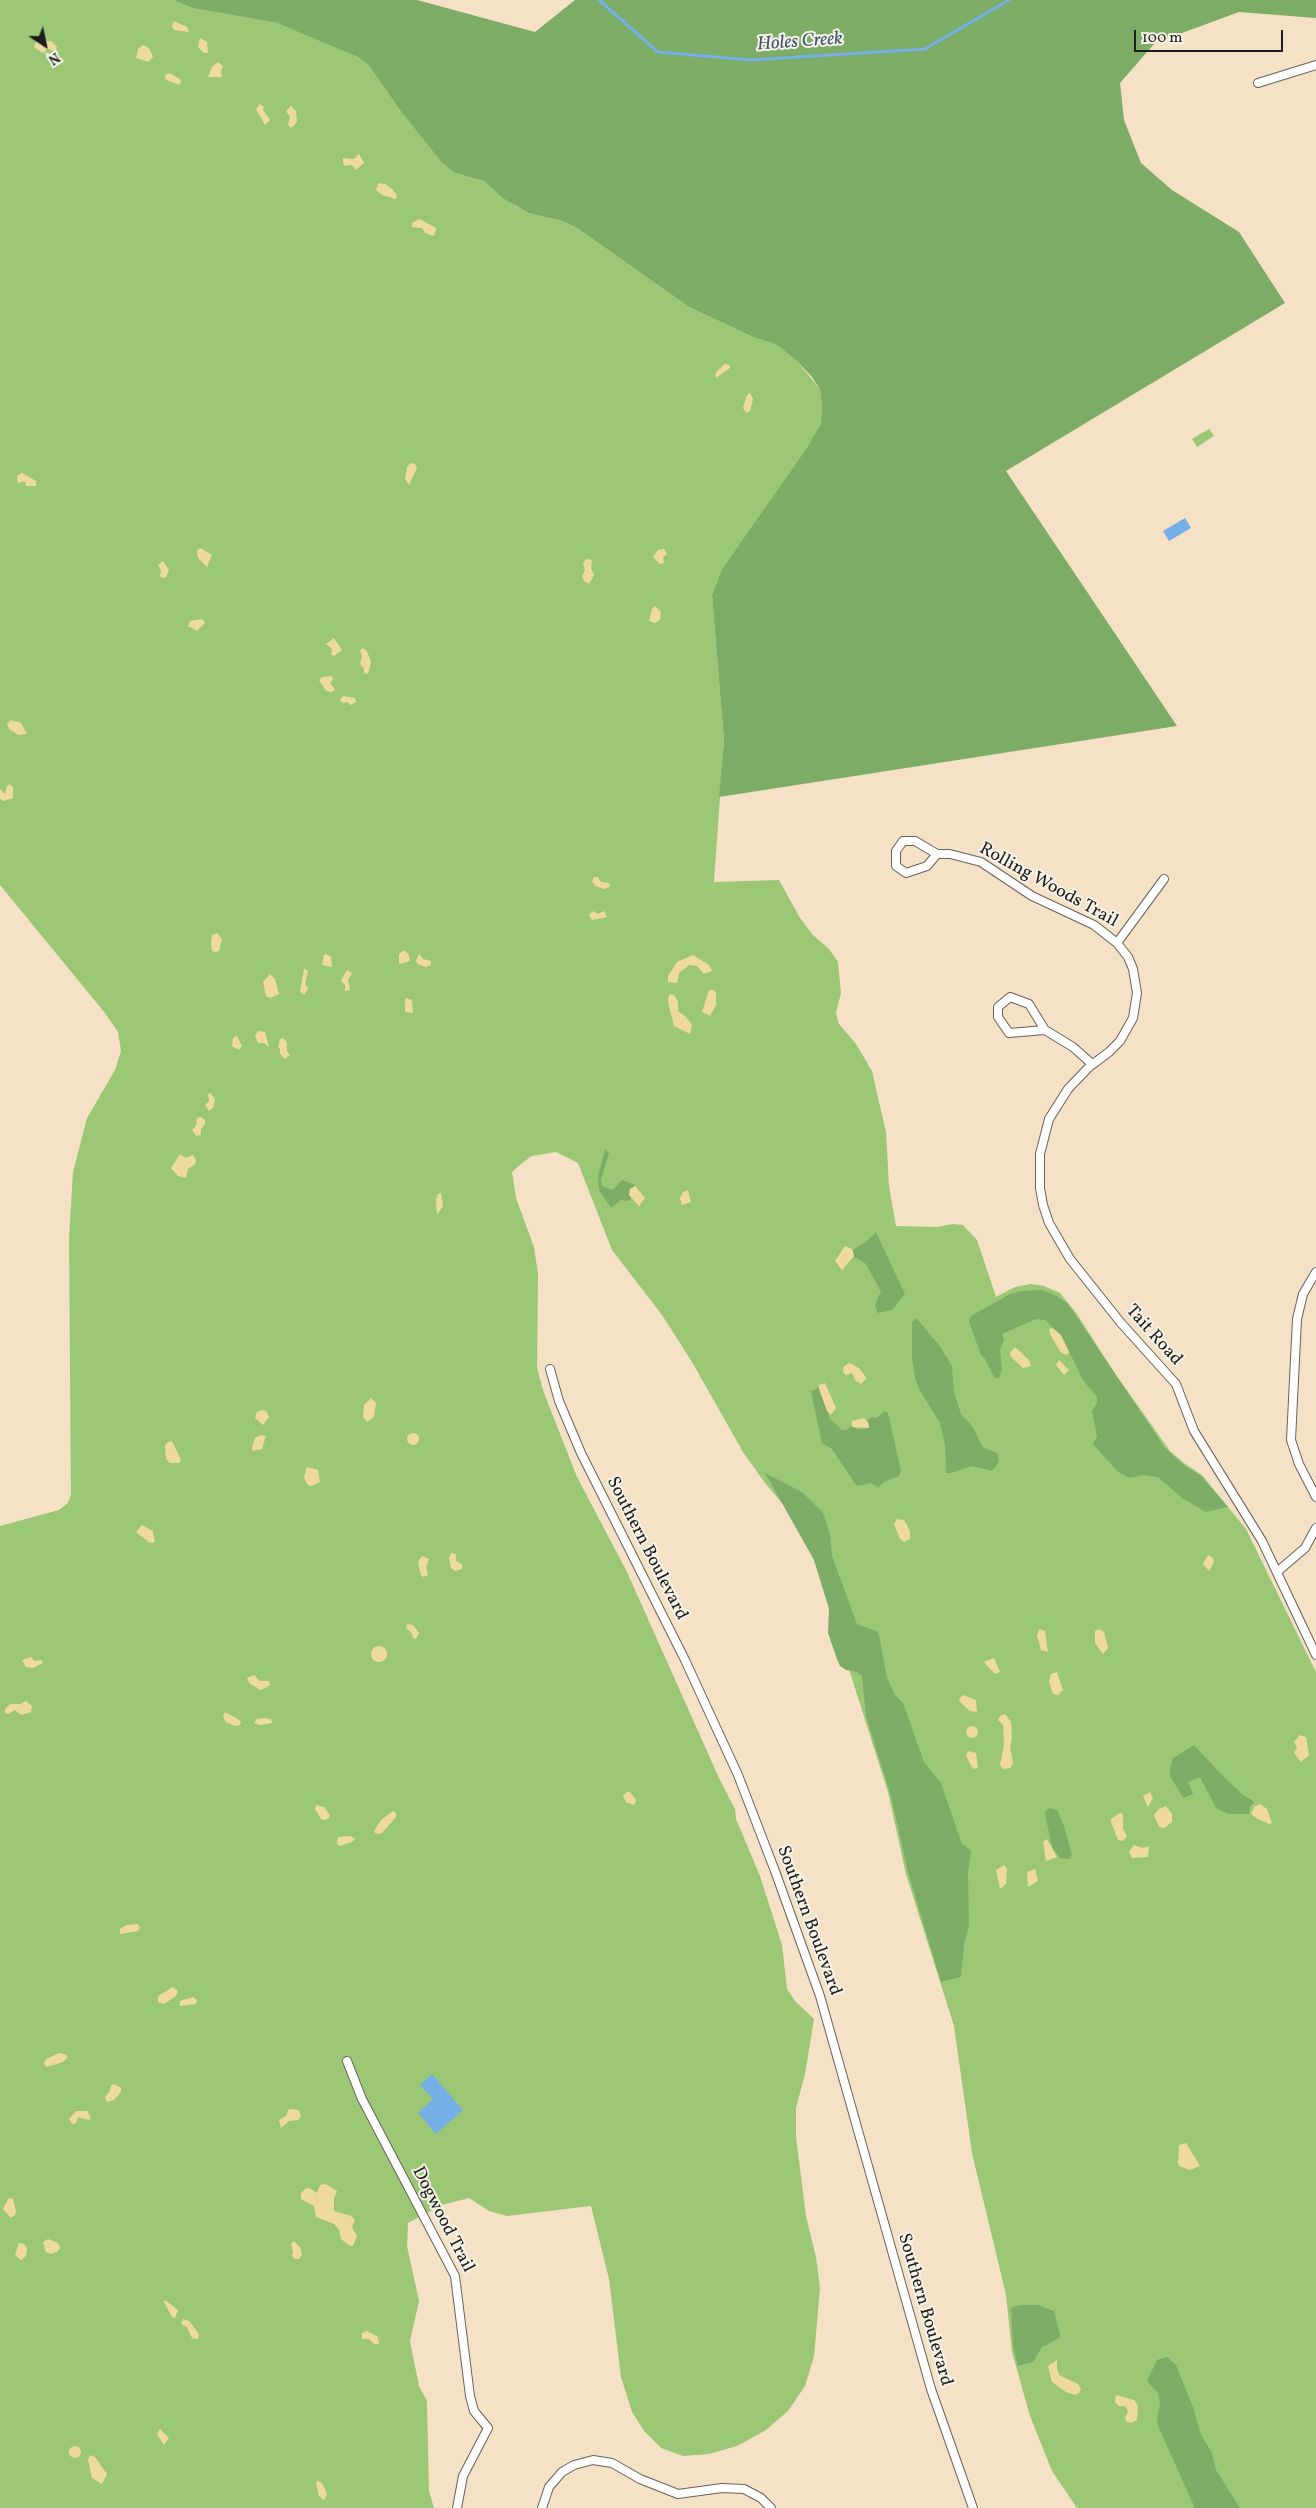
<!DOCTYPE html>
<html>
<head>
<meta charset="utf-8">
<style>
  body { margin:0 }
  #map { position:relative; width:1316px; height:2508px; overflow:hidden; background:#f4e1c6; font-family:Vollkorn,serif }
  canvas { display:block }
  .north { position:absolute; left:20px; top:20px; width:50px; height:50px; -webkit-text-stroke:4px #f7f3e8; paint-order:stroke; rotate:146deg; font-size:14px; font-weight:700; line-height:20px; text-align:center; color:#1c1c1c }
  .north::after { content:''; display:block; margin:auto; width:18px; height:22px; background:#1c1c1c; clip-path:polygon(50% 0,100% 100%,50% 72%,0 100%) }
  .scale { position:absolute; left:1134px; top:30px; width:149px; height:22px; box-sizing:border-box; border:2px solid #1c1c1c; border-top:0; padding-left:6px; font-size:15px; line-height:18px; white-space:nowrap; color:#1c1c1c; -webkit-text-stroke:4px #f7f3e8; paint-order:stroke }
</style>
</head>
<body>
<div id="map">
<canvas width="1316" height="2508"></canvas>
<div class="north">N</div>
<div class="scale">100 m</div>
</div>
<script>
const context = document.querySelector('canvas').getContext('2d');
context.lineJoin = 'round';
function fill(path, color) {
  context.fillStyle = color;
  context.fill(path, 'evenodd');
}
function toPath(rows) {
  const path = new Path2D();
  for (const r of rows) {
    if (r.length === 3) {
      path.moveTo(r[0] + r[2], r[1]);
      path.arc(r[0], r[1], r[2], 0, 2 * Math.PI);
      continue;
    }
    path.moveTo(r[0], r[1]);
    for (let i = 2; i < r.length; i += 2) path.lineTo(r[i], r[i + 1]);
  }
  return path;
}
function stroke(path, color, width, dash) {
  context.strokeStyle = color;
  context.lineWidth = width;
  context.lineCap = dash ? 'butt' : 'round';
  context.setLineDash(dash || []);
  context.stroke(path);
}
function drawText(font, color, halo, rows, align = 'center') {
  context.font = font + ' Vollkorn,serif';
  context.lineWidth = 4;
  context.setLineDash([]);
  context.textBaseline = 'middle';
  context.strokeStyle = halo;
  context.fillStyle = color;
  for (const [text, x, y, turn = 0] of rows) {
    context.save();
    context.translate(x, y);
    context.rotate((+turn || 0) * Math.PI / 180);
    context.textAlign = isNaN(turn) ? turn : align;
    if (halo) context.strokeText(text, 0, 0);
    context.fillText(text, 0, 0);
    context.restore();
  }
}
fill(toPath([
  [0,0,173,0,192,8,277,23,339,48,358,57,369,66,402,113,442,163,455,173,484,181,517,207,528,213,562,221,577,228,689,307,753,337,777,345,797,361,820,389,822,406,821,423,808,448,722,569,712,595,724,741,714,882,779,880,800,918,813,935,829,949,838,962,841,993,836,1013,839,1024,856,1044,872,1071,886,1132,889,1186,896,1226,937,1227,953,1224,963,1225,977,1240,996,1297,1015,1287,1031,1284,1044,1286,1060,1293,1077,1314,1114,1372,1170,1451,1184,1463,1202,1475,1246,1529,1316,1672,1316,2508,1077,2508,1052,2471,1030,2416,1012,2352,1006,2295,972,2153,954,2026,906,1874,888,1792,846,1660,830,1578,792,1515,765,1483,743,1452,692,1362,662,1315,612,1250,578,1163,556,1152,532,1156,522,1163,512,1172,516,1198,534,1247,538,1274,537,1368,544,1393,577,1477,627,1572,719,1778,735,1809,736,1819,760,1876,782,1945,787,1989,795,2001,814,2019,805,2074,796,2108,796,2137,806,2216,816,2257,820,2288,814,2356,805,2386,788,2411,766,2430,737,2446,709,2454,683,2456,661,2448,644,2431,632,2412,621,2377,609,2279,591,2206,507,2216,489,2211,469,2198,442,2205,408,2223,407,2246,419,2301,410,2341,419,2386,427,2401,429,2491,434,2508,0,2508,0,1526,59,1510,68,1503,71,1494,69,1238,73,1172,87,1118,115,1070,121,1051,118,1032,105,1013,0,885],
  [1209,429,1214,436,1197,447,1192,439]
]), '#9cc876');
fill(toPath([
  [173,0,417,0,535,32,575,0,1316,0,1316,18,1239,12,1155,43,1120,83,1124,120,1141,163,1172,190,1239,232,1285,303,1006,471,1177,726,719,797,724,741,712,595,722,569,807,448,821,423,822,406,820,389,812,377,797,361,777,345,753,337,689,307,577,228,562,221,528,213,503,198,484,181,455,173,442,163,402,113,369,66,358,57,277,23,192,8],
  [605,1149,609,1153,601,1180,602,1186,613,1190,622,1180,635,1185,629,1191,631,1199,628,1201,621,1200,611,1208,599,1190,598,1176],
  [876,1232,905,1294,892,1310,878,1313,875,1305,881,1291,865,1263,854,1257,853,1250,867,1241],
  [1042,1290,1057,1296,1068,1304,1165,1448,1185,1466,1201,1476,1228,1507,1206,1512,1182,1498,1158,1477,1143,1475,1130,1478,1118,1472,1093,1444,1097,1436,1092,1411,1097,1403,1097,1397,1083,1380,1061,1335,1045,1320,1036,1319,1002,1334,1004,1339,1000,1350,1002,1369,999,1378,994,1377,985,1359,981,1355,969,1322,971,1316,1010,1294,1021,1291],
  [916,1318,940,1346,952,1366,954,1392,961,1414,972,1426,983,1447,997,1453,999,1462,992,1471,972,1466,951,1473,946,1473,945,1445,940,1423,919,1389,915,1378,912,1358,912,1322],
  [819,1387,830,1419,842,1430,847,1430,851,1426,858,1429,869,1428,867,1420,872,1417,876,1418,885,1411,888,1413,901,1471,899,1476,884,1482,878,1488,871,1483,858,1486,856,1485,832,1449,822,1443,811,1392],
  [765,1473,802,1492,823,1513,830,1534,832,1556,857,1624,876,1631,879,1635,887,1678,895,1695,903,1703,924,1762,941,1783,962,1844,971,1851,968,1873,969,1925,964,1945,961,1977,941,1982,908,1872,891,1796,866,1716,862,1676,857,1672,846,1670,840,1666,837,1659,828,1633,829,1609,814,1560],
  [1194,1745,1221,1774,1243,1795,1252,1800,1254,1803,1250,1807,1249,1814,1228,1814,1216,1808,1200,1777,1188,1782,1193,1794,1184,1798,1182,1796,1170,1776,1170,1768,1173,1758],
  [1050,1808,1057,1810,1064,1826,1072,1855,1069,1859,1060,1858,1052,1847,1045,1814,1046,1810],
  [1019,2305,1038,2305,1054,2311,1060,2334,1060,2338,1042,2347,1033,2362,1018,2366,1013,2346,1011,2308],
  [1167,2357,1176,2365,1193,2407,1201,2435,1212,2453,1216,2470,1240,2508,1195,2508,1189,2495,1159,2428,1157,2419,1160,2403,1158,2393,1147,2381,1157,2360]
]), '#7dac67');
fill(toPath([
  [174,21,187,27,189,32,174,30,172,26],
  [200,38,207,42,208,53,204,53,198,47],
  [51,41,57,47,55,51,47,49,43,53,34,47,36,42],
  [143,45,149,48,153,57,148,62,136,58,138,49],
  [218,62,223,66,221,71,222,77,208,77,212,67],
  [170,73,181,80,180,85,166,80,165,75],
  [260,104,264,107,263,110,270,120,265,125,256,109],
  [291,106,296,111,297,122,291,128,288,125,290,117,286,111],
  [359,154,364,163,356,170,352,165,345,166,343,163,343,158,354,159],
  [379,183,385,184,392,189,397,195,396,199,382,195,376,190],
  [419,219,436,228,434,236,425,233,422,228,412,227,412,223],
  [725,364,730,365,730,368,716,378,715,375,718,370],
  [750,393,753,399,750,411,746,413,743,408,747,395],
  [410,463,415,464,417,468,409,485,405,479,407,467],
  [22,473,36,481,36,486,26,486,25,481,18,483,17,476],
  [200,548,212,555,207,567,198,558,197,551],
  [664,549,667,554,663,557,664,563,660,564,653,557,658,550],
  [586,559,592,560,591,568,594,575,589,584,584,581,582,576,585,570,583,563],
  [163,561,169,570,166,577,162,578,160,576,161,570,158,565],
  [655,606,661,612,660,620,655,623,649,621,652,609],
  [202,619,205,623,197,631,188,626,190,621],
  [334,638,342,650,334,656,331,654,332,649,326,644],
  [363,648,367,651,371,662,368,674,364,673,364,668,360,664,362,657,360,650],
  [332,676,333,680,330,683,335,689,332,692,326,691,319,680,322,677],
  [343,696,355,698,356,702,351,705,347,702,343,703,340,700],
  [11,720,21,723,27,734,18,735,9,729,7,724],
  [10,784,13,787,13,798,3,801,0,799,0,789,5,794,7,786],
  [594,877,598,877,601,882,609,883,610,887,604,889,596,886,592,882],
  [593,911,598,914,604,911,607,917,592,920,589,915],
  [217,933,222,939,219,951,215,952,212,951,211,944,212,935],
  [404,950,409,955,410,961,399,964,399,954],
  [326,954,331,957,332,967,322,965,324,955],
  [419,954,423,959,431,961,431,965,426,967,418,964,416,961],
  [693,955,709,965,712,971,704,974,697,966,689,965,679,973,677,983,668,982,668,976,677,962],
  [304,969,308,971,305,984,308,989,304,995,300,992],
  [347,970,352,973,348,980,350,990,345,991,345,985,341,981],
  [270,974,275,979,279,994,270,998,266,996,263,982],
  [709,990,714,990,716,993,716,1005,710,1016,702,1012],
  [669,994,674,995,678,1002,678,1011,686,1017,692,1025,690,1034,674,1026,668,1002],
  [405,998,412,1000,413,1013,405,1012],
  [258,1031,265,1032,269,1047,264,1043,258,1043,255,1036],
  [237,1036,242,1046,239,1050,232,1046,233,1038],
  [280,1039,283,1038,287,1042,287,1051,290,1055,285,1059,280,1054,280,1049,278,1047],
  [211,1093,215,1100,213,1108,209,1111,205,1105,209,1101,208,1094],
  [201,1117,205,1120,205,1124,201,1129,201,1135,196,1136,192,1130,196,1126,197,1118],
  [180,1154,186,1158,193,1155,196,1160,195,1164,188,1169,186,1178,178,1176,171,1168],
  [635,1186,645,1198,639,1206,629,1195,630,1189],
  [688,1190,691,1202,682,1205,680,1198,683,1192],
  [441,1193,443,1206,437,1215,436,1200,438,1194],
  [845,1246,852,1249,854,1256,842,1270,835,1261],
  [1052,1328,1061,1335,1069,1352,1067,1355,1061,1353,1050,1334,1049,1329],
  [1015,1347,1029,1360,1031,1366,1023,1368,1011,1357,1010,1353],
  [1059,1360,1069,1370,1064,1375,1056,1365],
  [850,1363,860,1369,865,1376,866,1379,861,1384,855,1380,852,1373,846,1375,843,1372,844,1366],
  [825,1383,836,1408,831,1415,827,1411,819,1389,819,1385],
  [371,1398,376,1403,374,1417,367,1422,363,1417,364,1405],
  [262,1410,266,1411,269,1417,263,1425,255,1418,257,1412],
  [864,1418,868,1422,869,1428,852,1427,852,1421],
  [413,1439,6],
  [261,1435,266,1436,262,1449,253,1451,252,1448,255,1438],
  [172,1441,181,1460,179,1463,170,1463,166,1459,165,1445,168,1442],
  [307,1467,318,1470,320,1482,311,1486,308,1485,304,1478],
  [897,1519,904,1520,910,1531,910,1539,904,1542,900,1539,894,1524],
  [142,1525,153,1531,155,1542,150,1543,136,1532],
  [451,1553,456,1554,456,1561,462,1564,462,1569,455,1571,451,1568,449,1558],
  [1208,1555,1213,1558,1214,1562,1209,1571,1203,1564],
  [422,1556,429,1559,426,1567,428,1575,423,1577,421,1575,418,1562],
  [407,1624,413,1625,419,1633,416,1639,413,1638,411,1632,406,1628],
  [1039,1629,1045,1631,1048,1652,1041,1650,1037,1636],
  [1099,1629,1104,1632,1108,1648,1103,1654,1095,1643,1095,1631],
  [379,1654,8],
  [31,1657,35,1661,41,1660,43,1663,33,1668,26,1667,22,1660],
  [994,1658,1000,1672,995,1674,984,1662],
  [1057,1672,1063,1690,1058,1695,1053,1694,1049,1682,1051,1674],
  [254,1675,260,1681,269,1681,270,1685,261,1690,250,1684,247,1678],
  [963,1695,976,1700,977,1712,970,1711,960,1702,959,1699],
  [26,1701,32,1706,31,1712,21,1715,15,1710,8,1714,5,1713,5,1709,10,1704,20,1704],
  [225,1712,238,1719,241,1722,240,1725,235,1726,226,1722,223,1717],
  [1005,1714,1011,1722,1012,1738,1010,1747,1013,1763,1010,1768,1003,1769,1000,1765,1004,1745,1003,1725,998,1720,1000,1716],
  [264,1718,271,1719,272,1723,260,1725,254,1723,257,1719],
  [972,1732,6],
  [1300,1735,1306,1737,1309,1755,1301,1762,1294,1753,1297,1747,1294,1742],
  [968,1751,976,1753,978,1768,974,1769,971,1766,966,1755],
  [627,1792,630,1792,636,1800,634,1805,626,1802,623,1796],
  [1150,1792,1153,1798,1148,1807,1143,1796],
  [1260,1804,1267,1809,1272,1823,1269,1824,1256,1818,1251,1814,1254,1807],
  [316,1805,324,1807,330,1815,329,1818,325,1820,321,1819,315,1809],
  [1166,1806,1172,1814,1172,1822,1164,1828,1159,1827,1154,1815,1159,1809],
  [393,1811,396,1813,396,1817,382,1833,376,1834,374,1831,381,1820],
  [1120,1813,1123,1814,1123,1829,1127,1836,1123,1841,1118,1840,1111,1822,1111,1819],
  [351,1836,355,1839,352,1842,340,1846,337,1844,338,1837],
  [1047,1839,1057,1857,1046,1861,1043,1842],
  [1134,1845,1142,1848,1149,1846,1148,1857,1132,1858,1129,1852],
  [1004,1865,1007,1869,1006,1884,1000,1889,996,1870],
  [1035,1869,1038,1881,1028,1887,1027,1872],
  [138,1924,140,1928,138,1931,120,1934,120,1929,127,1925],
  [173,1987,178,1991,176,1996,164,2004,158,2002,158,1996],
  [193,1997,197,2000,196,2004,180,2006,180,2001],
  [59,2053,67,2055,67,2058,63,2062,47,2067,44,2064,46,2059],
  [114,2084,121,2088,121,2092,114,2100,107,2102,105,2097,110,2091,111,2085],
  [289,2109,299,2110,301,2116,298,2120,289,2121,281,2128,279,2120,286,2116],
  [76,2111,87,2111,91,2118,89,2120,78,2117,76,2123,72,2124,69,2119],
  [1186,2143,1200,2166,1190,2170,1179,2166,1178,2163,1179,2145],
  [326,2184,337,2191,334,2198,334,2211,351,2216,355,2220,352,2227,357,2236,353,2246,350,2246,341,2239,339,2230,334,2224,316,2217,314,2206,301,2199,301,2193,305,2189,309,2188,317,2193,320,2185],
  [9,2198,13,2199,16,2211,15,2215,11,2218,3,2209],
  [48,2239,58,2243,60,2248,57,2252,51,2254,46,2252,43,2242],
  [294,2241,300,2247,302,2255,299,2259,295,2259,292,2256,293,2251,291,2244],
  [19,2243,24,2244,27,2248,26,2256,21,2260,15,2255],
  [165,2300,178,2310,175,2318,172,2317,164,2302],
  [183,2319,189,2321,199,2334,198,2339,192,2338,187,2327,181,2324],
  [367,2331,378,2337,379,2344,374,2344,369,2339,362,2339,362,2333],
  [1057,2360,1057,2369,1059,2375,1078,2384,1081,2389,1079,2393,1075,2395,1066,2392,1052,2382,1048,2366],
  [1116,2395,1134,2400,1138,2405,1137,2420,1131,2423,1127,2422,1125,2418,1128,2411,1125,2406,1119,2406,1115,2402],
  [160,2429,169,2438,164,2445,157,2434],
  [75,2452,6],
  [90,2455,95,2457,107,2474,102,2484,92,2478,88,2460],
  [318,2481,322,2483,327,2494,324,2500,319,2496,316,2483]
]), '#eeda9e');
fill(toPath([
  [1185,518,1191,528,1169,541,1163,531],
  [432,2074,463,2110,436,2134,418,2113,433,2099,420,2085]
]), '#75afe6');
stroke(toPath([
  [599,0,658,52,751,60,925,49,1009,0]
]), '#75afe6', 3);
const street = toPath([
  [1258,83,1316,65],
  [937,854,927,866,906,873,896,866,896,851,903,841,915,841,937,854,950,854,981,862,1032,896,1094,925,1117,943,1128,957,1133,969,1137,993,1133,1018,1120,1041,1109,1052,1089,1067,1068,1089,1049,1119,1040,1154,1040,1188,1043,1205,1049,1223,1070,1259,1121,1323,1176,1384,1194,1431,1262,1541,1316,1655],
  [1117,943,1164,879],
  [1045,1030,1009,1033,998,1017,998,1007,1010,997,1029,1004,1045,1030,1073,1047,1092,1064],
  [1316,1272,1303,1294,1297,1319,1291,1440,1299,1464,1316,1497],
  [550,1369,559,1401,581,1453,685,1660,738,1775,775,1871,820,1996,931,2389,973,2508],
  [1277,1572,1305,1548,1316,1528],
  [347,2061,362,2099,455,2276,470,2396,474,2411,488,2428,463,2476,457,2508],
  [542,2508,549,2487,562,2472,574,2465,593,2460,612,2463,640,2479,678,2494,722,2488,744,2489,761,2498,771,2508]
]);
stroke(street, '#686158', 10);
stroke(street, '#fff', 8);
drawText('18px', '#1c1c1c', '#f7f3e8', [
  ["Rolling Woods Trail",1048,886,29],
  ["Tait Road",1153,1336,48],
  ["Southern Boulevard",646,1549,63],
  ["Southern Boulevard",808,1921,70],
  ["Dogwood Trail",442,2220,63],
  ["Southern Boulevard",924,2310,74]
]);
drawText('italic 19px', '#40576d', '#f7f3e8', [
  ["Holes Creek",800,43,-4]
]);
</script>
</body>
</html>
